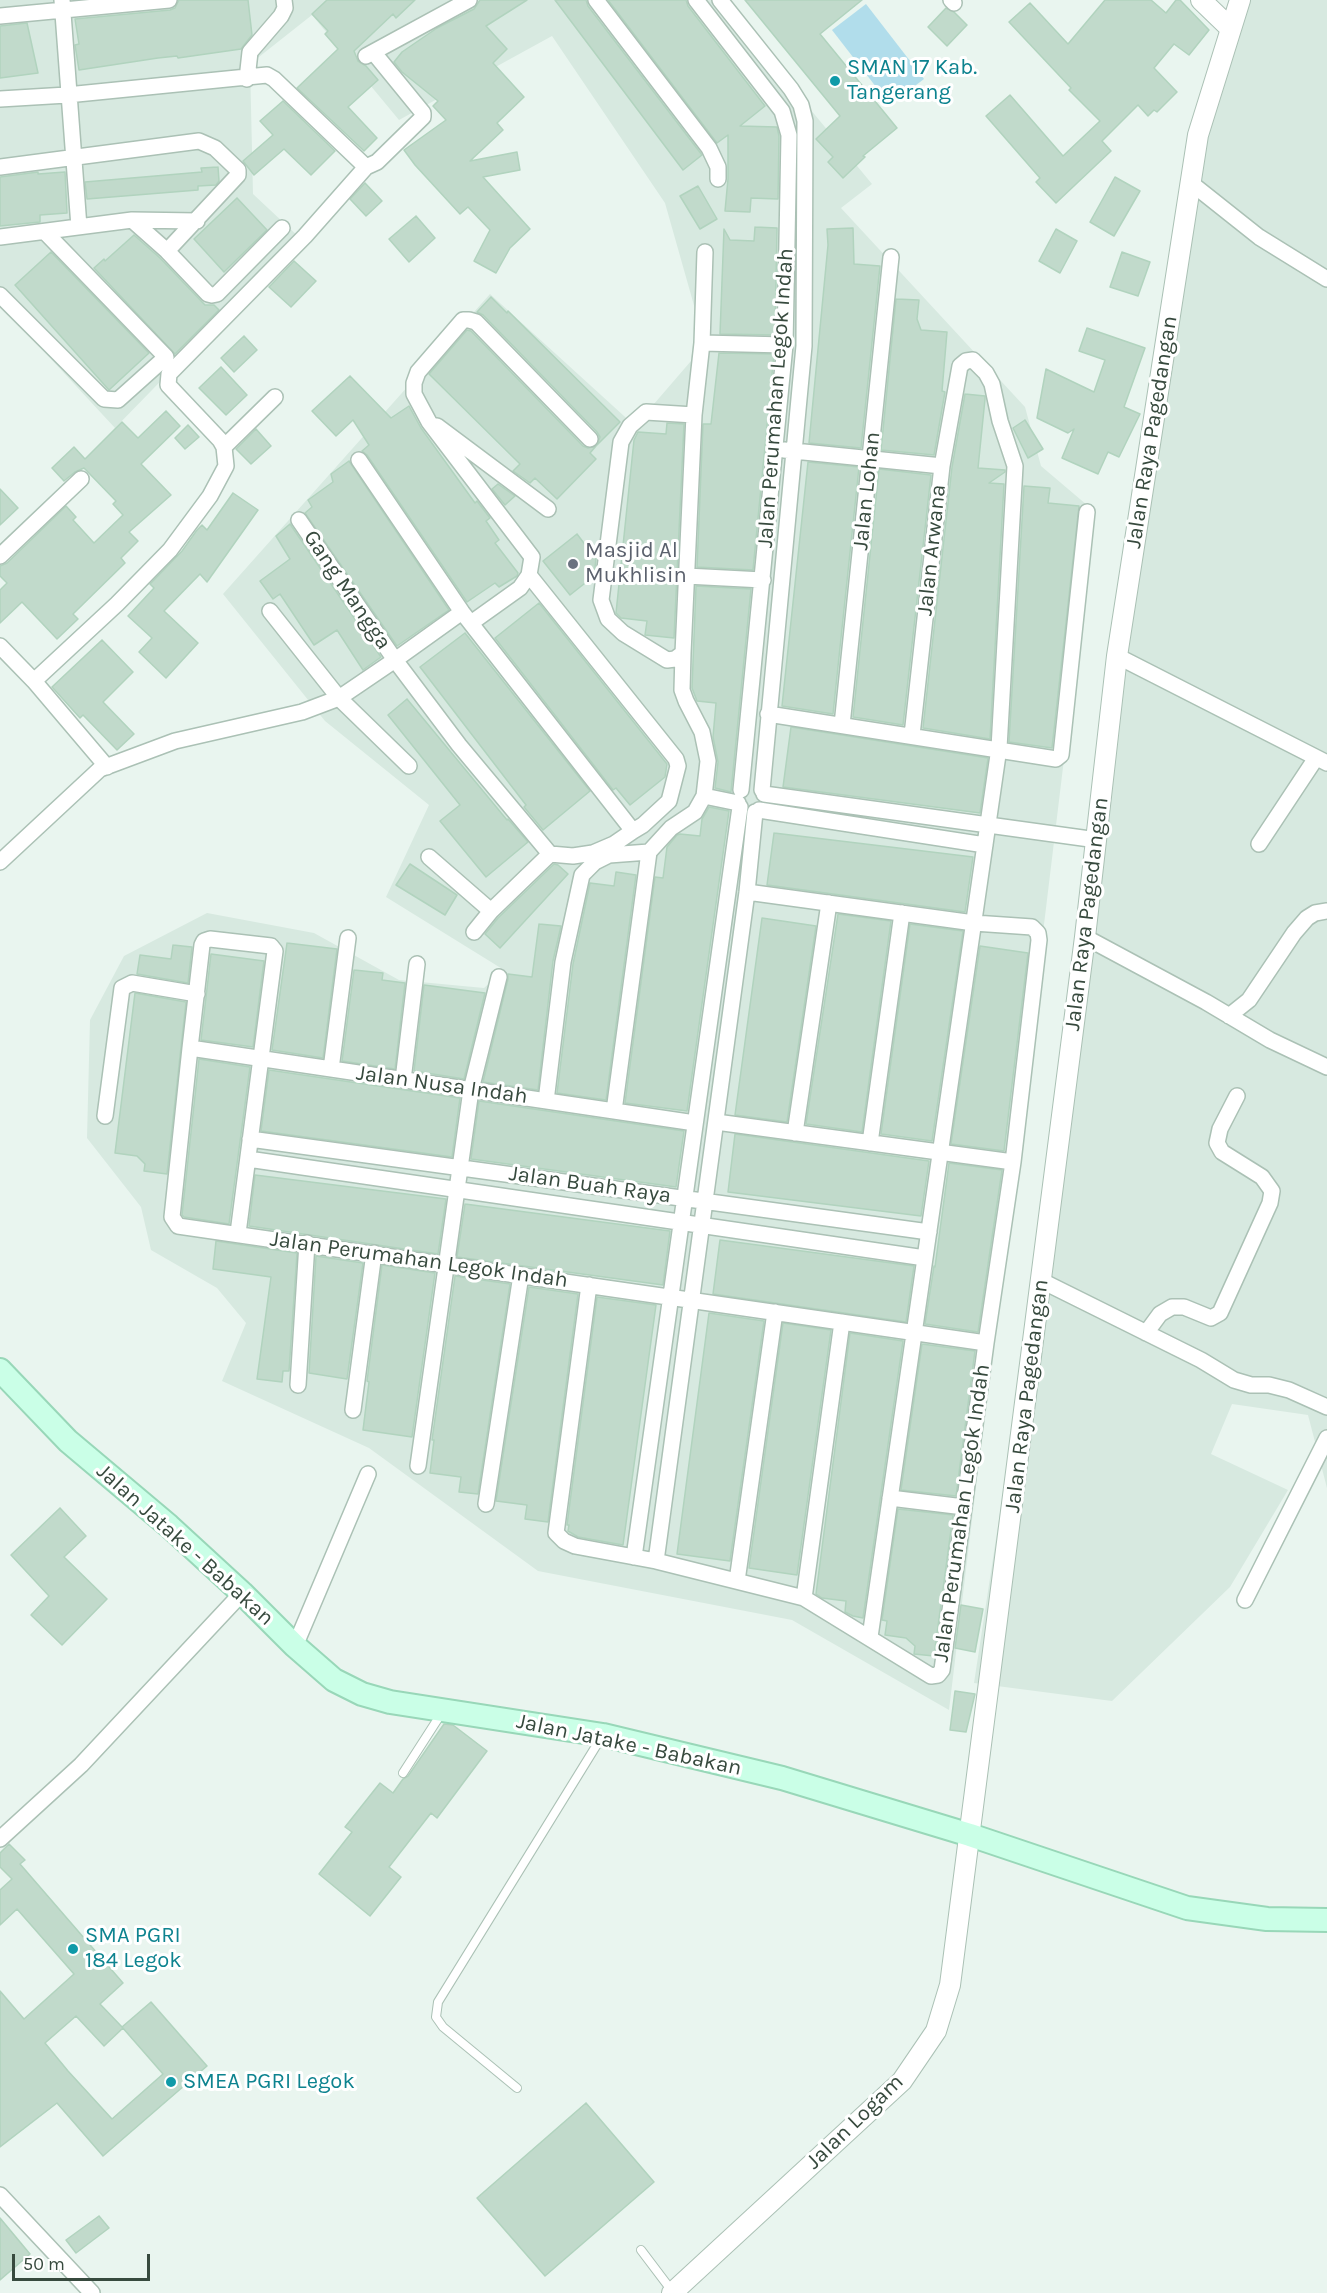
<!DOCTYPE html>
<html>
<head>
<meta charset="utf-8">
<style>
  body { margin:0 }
  #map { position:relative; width:1327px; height:2293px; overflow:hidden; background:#e9f5ef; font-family:Karla,sans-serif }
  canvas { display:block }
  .scale { position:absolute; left:12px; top:2254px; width:138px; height:27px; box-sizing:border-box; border:3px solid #374a3e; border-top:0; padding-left:8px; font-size:18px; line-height:21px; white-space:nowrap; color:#374a3e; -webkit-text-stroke:4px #fff; paint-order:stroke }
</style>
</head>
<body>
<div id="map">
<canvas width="1327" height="2293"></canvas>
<div class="scale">50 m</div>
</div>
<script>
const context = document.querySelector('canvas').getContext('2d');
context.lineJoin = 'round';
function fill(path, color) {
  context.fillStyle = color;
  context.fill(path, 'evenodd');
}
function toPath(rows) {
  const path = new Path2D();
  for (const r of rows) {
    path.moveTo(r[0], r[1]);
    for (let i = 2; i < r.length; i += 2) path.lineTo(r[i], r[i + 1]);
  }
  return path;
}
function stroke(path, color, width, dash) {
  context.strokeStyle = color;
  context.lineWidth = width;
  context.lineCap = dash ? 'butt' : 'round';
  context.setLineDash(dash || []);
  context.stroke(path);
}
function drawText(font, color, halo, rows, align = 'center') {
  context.font = font + ' Karla,sans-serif';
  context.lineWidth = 6;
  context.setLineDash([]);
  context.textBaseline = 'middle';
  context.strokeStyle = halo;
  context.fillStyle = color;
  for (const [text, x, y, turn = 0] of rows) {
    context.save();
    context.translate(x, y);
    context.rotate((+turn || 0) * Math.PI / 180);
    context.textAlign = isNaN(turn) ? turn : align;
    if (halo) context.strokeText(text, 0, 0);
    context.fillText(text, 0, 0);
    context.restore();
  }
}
fill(toPath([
  [0,0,720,0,872,184,841,208,1025,407,1041,466,1094,511,949,1710,792,1620,538,1571,369,1448,222,1381,246,1323,217,1288,151,1250,141,1207,87,1138,90,1020,124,956,207,913,314,933,399,980,484,988,504,970,386,897,429,805,325,721,223,594,490,294,635,426,691,361,697,316,665,203,552,36,399,120,312,15,250,64,253,194,300,238,115,428,0,304],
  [1248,0,1327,0,1327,1488,1308,1415,1232,1404,1211,1454,1288,1490,1230,1587,1112,1701,974,1683,1090,922,1192,160]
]), '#d7e9e0');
fill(toPath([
  [866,4,924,79,890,105,832,30]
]), '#b1ddeb');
const building = toPath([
  [179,0,248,0,252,35,241,49,178,58,177,56,158,58,79,70,75,45,79,44,75,19,170,10,175,8,179,0],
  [327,0,415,0,396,18,393,14,354,51,358,61,366,66,378,80,348,107,377,138,364,151,297,88,338,49,325,34,328,31,312,14,327,0],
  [480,0,527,0,486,26,507,49,493,63,524,97,497,123,503,130,470,161,517,152,520,170,483,177,530,229,510,248,496,273,474,261,490,230,468,207,460,214,415,165,404,150,446,120,433,106,438,101,402,72,394,62,402,52,437,28,474,9,480,0],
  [555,0,586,0,588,6,702,155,683,170,555,0],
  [608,0,686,0,688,6,765,106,740,126,777,127,779,136,778,199,751,198,750,212,725,211,728,179,728,135,717,143,608,0],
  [745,0,862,0,820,34,897,128,863,156,865,157,843,178,828,162,833,157,816,139,840,116,745,0],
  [1105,0,1151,0,1166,13,1176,0,1180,0,1209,30,1189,55,1174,44,1154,68,1177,92,1157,112,1154,110,1148,116,1138,105,1102,141,1111,151,1056,203,1036,182,1040,178,986,116,1010,95,1063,156,1100,121,1069,90,1071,88,1009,22,1030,3,1068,44,1105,0],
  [946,8,954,12,967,25,947,46,928,27,946,8],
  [27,23,38,73,0,78,0,26,27,23],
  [283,101,335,151,311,175,284,149,254,175,243,161,273,135,260,121,283,101],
  [218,167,219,181,216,185,198,186,198,190,87,199,85,182,202,172,201,168,218,167],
  [38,172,38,174,65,172,67,213,40,215,40,222,0,226,0,177,38,172],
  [1115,177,1140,191,1114,236,1090,222,1115,177],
  [365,183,382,201,366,216,350,199,365,183],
  [698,186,717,219,700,229,680,196,698,186],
  [237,198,267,230,224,272,194,239,237,198],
  [416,216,435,238,409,262,389,239,416,216],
  [755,227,777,228,775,335,720,334,724,229,730,240,754,241,755,227],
  [853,228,854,264,880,266,861,448,809,443,828,245,827,229,853,228],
  [1056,229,1077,241,1060,273,1039,261,1056,229],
  [134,235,160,258,205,305,214,305,219,310,175,354,94,268,104,259,105,261,134,235],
  [51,252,149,353,109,390,15,285,51,252],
  [1122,252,1150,262,1138,296,1110,287,1122,252],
  [294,261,316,281,291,307,269,287,294,261],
  [491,297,507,313,508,311,620,422,597,445,600,437,597,432,483,315,477,312,491,297],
  [896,299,919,300,917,319,921,330,947,332,942,391,945,392,934,455,881,450,896,299],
  [1087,328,1145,348,1124,407,1140,414,1119,457,1108,452,1098,474,1062,458,1074,429,1068,433,1037,418,1046,369,1094,392,1105,360,1079,351,1087,328],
  [467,330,471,331,583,446,588,448,596,446,590,453,596,459,557,499,535,478,530,483,513,471,520,464,429,374,467,330],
  [244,336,257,350,234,372,221,358,244,336],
  [719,353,774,354,753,570,697,567,703,424,711,424,719,353],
  [221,367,247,395,226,415,199,388,221,367],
  [350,376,391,418,409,406,421,428,475,503,477,501,490,518,486,521,499,540,495,543,518,573,517,576,499,587,495,583,467,602,367,455,362,451,369,445,353,420,336,436,312,411,350,376],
  [965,394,985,396,985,399,978,468,1005,470,1005,472,989,483,1004,484,990,739,923,728,952,467,965,394],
  [166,411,180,426,141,464,171,495,129,532,138,541,121,558,125,563,73,614,78,619,57,639,22,602,0,623,0,590,7,583,0,576,0,566,7,563,66,506,76,517,73,520,94,543,123,515,113,504,116,501,84,468,75,472,64,481,52,468,74,447,85,459,122,422,138,438,166,411],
  [1025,420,1043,449,1028,458,1013,428,1025,420],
  [667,423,684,424,674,638,645,635,647,621,621,618,616,613,634,440,638,432,666,434,667,423],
  [188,425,199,437,185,449,175,438,188,425],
  [256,429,271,446,251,464,236,449,256,429],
  [349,461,449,610,397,646,305,513,312,507,308,500,333,482,331,474,349,461],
  [808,462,859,467,833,714,782,706,808,462],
  [879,469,931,475,903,725,853,717,879,469],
  [498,484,515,496,505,505,492,489,498,484],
  [1024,486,1050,488,1048,503,1079,506,1052,748,1009,742,1024,486],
  [0,489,18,508,0,525,0,489],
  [233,493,258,510,207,582,200,574,164,611,198,643,166,678,139,652,152,638,128,616,154,588,150,584,182,551,197,530,202,525,207,530,233,493],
  [290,524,381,657,363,670,337,630,314,645,280,594,273,599,260,581,290,559,276,536,290,524],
  [577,534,596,559,594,576,570,595,543,561,577,534],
  [696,586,751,589,731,792,715,788,718,762,713,737,716,703,697,701,692,688,696,586],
  [539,603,667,764,665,777,630,805,616,788,613,790,495,638,539,603],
  [465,633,590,791,543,830,524,807,526,805,420,667,465,633],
  [102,640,133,672,103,702,134,734,117,750,83,715,80,718,52,687,102,640],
  [407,699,507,820,508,819,528,842,486,877,440,821,460,805,388,715,407,699],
  [791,727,988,758,980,813,783,787,791,727],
  [709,807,729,811,687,1111,625,1103,655,877,663,878,667,847,677,835,680,834,700,836,702,819,709,807],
  [774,833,973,857,965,912,767,885,774,833],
  [410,864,457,895,445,915,396,885,410,864],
  [554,864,558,865,568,874,500,948,485,934,498,918,554,864],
  [616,872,636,875,606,1100,557,1093,573,964,590,883,614,886,616,872],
  [838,914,891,921,862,1132,806,1124,838,914],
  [762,918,816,926,787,1122,735,1115,762,918],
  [539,924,561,926,553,961,538,1090,483,1082,508,979,508,974,532,977,539,924],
  [910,924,963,931,932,1141,881,1134,910,924],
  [287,943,337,949,323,1058,272,1050,287,943],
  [173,945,192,947,188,983,137,974,140,955,171,959,173,945],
  [980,946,1028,953,1004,1151,951,1144,980,946],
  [211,954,264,961,253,1047,201,1040,211,954],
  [354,970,383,973,382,980,405,983,395,1069,342,1061,354,970],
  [424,985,485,993,464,1079,414,1071,424,985],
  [135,993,186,1002,167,1174,144,1171,145,1164,137,1156,115,1153,135,993],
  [199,1059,250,1067,229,1224,184,1217,182,1215,199,1059],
  [269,1070,460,1098,452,1157,261,1131,269,1070],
  [479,1101,684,1131,676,1187,471,1159,479,1101],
  [735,1134,929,1161,921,1216,728,1192,735,1134],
  [949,1163,1002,1170,978,1332,925,1324,934,1266,935,1267,949,1163],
  [255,1175,446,1199,438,1254,249,1226,255,1175],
  [465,1204,670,1231,663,1285,457,1257,465,1204],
  [720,1240,914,1266,906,1322,713,1294,720,1240],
  [216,1241,297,1253,289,1371,283,1371,282,1382,257,1379,271,1277,213,1269,216,1241],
  [316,1256,363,1263,347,1379,309,1373,316,1256],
  [382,1265,435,1273,412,1437,363,1430,369,1382,367,1381,382,1265],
  [455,1276,510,1284,478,1494,459,1492,461,1477,430,1473,434,1440,432,1440,455,1276],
  [529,1287,578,1294,548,1522,525,1519,527,1505,496,1501,529,1287],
  [597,1297,656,1305,623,1545,578,1537,568,1531,569,1525,567,1525,597,1297],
  [709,1313,764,1321,730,1561,677,1554,709,1313],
  [783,1323,831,1330,797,1575,749,1568,783,1323],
  [850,1333,903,1341,863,1618,853,1616,845,1612,846,1601,822,1598,816,1594,850,1333],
  [922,1344,975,1351,956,1496,901,1490,922,1344],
  [60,1508,86,1536,64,1557,107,1599,62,1645,31,1615,49,1596,11,1555,60,1508],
  [898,1509,953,1515,934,1656,914,1654,915,1646,906,1638,885,1635,887,1621,882,1620,898,1509],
  [961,1605,983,1609,975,1652,955,1648,961,1605],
  [955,1691,975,1694,966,1732,950,1730,955,1691],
  [444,1724,453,1725,487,1751,437,1818,431,1813,389,1867,401,1877,370,1916,319,1874,352,1832,345,1827,380,1783,393,1793,403,1779,408,1776,444,1724],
  [9,1844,25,1860,20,1864,123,1983,100,2004,123,2028,104,2046,76,2016,45,2043,68,2071,112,2119,163,2074,122,2027,151,2002,207,2066,103,2156,57,2103,0,2147,0,1991,24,2019,74,1974,17,1909,0,1925,0,1890,12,1879,0,1867,0,1853,9,1844],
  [586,2103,654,2182,545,2276,477,2198,586,2103],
  [99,2216,109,2228,76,2253,66,2240,99,2216],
  [0,2218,30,2254,0,2280,0,2218]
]);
fill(building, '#c1dacb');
stroke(building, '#b1d3be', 1.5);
const service = toPath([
  [403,1773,441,1714],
  [517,2088,443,2027,436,2017,438,2002,601,1738],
  [641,2250,672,2291]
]);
const minor = toPath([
  [62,0,79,227],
  [596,0,709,148,718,167,718,179],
  [696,0,782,111,789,135,785,345,741,790],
  [720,0,791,89,801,105,805,121,804,346,762,790],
  [951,0,954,3],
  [0,16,169,0],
  [366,56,469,0],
  [247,79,250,52,281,16,285,8,284,0],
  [0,99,67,95,267,75,274,79,366,167],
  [0,167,199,141,215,148,238,170,238,175,167,251],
  [1191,183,1259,237,1327,279],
  [132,220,167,251,208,294,212,295,217,294,282,228],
  [0,237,132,220,197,221],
  [0,295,104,399,118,400,166,357,45,232],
  [702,343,785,345],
  [694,415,646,412,630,426,621,442,601,600,608,619,623,633,667,660,675,659,683,653,694,415,702,343,705,252],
  [437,426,548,509],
  [224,447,275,397],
  [784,450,942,466],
  [359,460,462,612,633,831,614,844,593,853,573,856,550,854,491,911,474,932],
  [299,520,395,660,459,745,550,854],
  [0,556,81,479],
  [529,575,676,759,678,766,669,801,643,825,633,831],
  [686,576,763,580],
  [270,611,339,698,409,766],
  [471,623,520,588,529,575,532,557,429,422,414,394,414,383,418,372,463,320,469,320,476,322,590,439],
  [0,646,34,681,107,767],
  [683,653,682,690,686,701,702,732,708,761,704,796],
  [1117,656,1327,763],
  [34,681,117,604,170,550,210,496,226,466,224,447,220,440,168,385,169,374,305,236,366,167,377,162,423,117,423,113,374,53],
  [768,714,1056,759,1061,755,1087,512],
  [842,725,891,257],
  [764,794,1097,840],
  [759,810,985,845],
  [1259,844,1316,758],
  [429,857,491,911],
  [0,862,100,769,175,741,302,712,339,698,395,660,462,612],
  [1085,937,1206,1002,1270,1040,1327,1067],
  [1229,1016,1249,1000,1294,933,1307,918,1315,913,1327,911],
  [190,1048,695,1123],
  [331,1069,348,938],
  [403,1080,417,964],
  [546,1101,563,962,582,875,595,862,609,855,649,852],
  [614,1111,649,852,671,828,695,812,704,796,738,803],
  [105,1116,122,988,132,983,197,994],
  [716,1122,1013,1162],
  [795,1133,829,903],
  [250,1139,929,1232],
  [870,1143,902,913],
  [248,1159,925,1258],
  [238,1233,275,951,271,946,210,939,204,941,202,945,190,1048,172,1217,178,1226,986,1343],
  [1042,1281,1201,1360,1234,1380,1251,1385,1269,1385,1289,1390,1327,1407],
  [589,1285,556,1533,564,1541,575,1546,656,1561,804,1598,931,1676,938,1675,942,1670,986,1343,1013,1162,1039,940,1038,933,1032,927,974,923,747,892],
  [1146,1333,1160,1314,1172,1307,1184,1307,1211,1318,1220,1313,1270,1203,1272,1191,1262,1177,1222,1152,1217,1143,1220,1129,1237,1096],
  [298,1385,307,1243],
  [353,1410,374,1253],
  [418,1466,471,1090,499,977],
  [890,1498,964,1507],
  [486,1504,521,1275],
  [634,1557,740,807],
  [656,1561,747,892,755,812],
  [737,1581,775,1312],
  [804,1598,842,1322],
  [1245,1600,1327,1438],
  [870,1637,999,748,1015,466,1000,421,992,384,986,373,973,360,966,361,960,366,942,466,912,735],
  [295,1646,368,1474],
  [0,1839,81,1765,242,1593],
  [0,2195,92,2293]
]);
const tertiary = toPath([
  [1201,0,1230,28],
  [672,2293,902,2081,936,2031,950,1985,1085,937,1117,656,1198,135,1240,0]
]);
const secondary = toPath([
  [0,1370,68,1441,169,1526,242,1593,295,1646,334,1680,362,1694,390,1702,603,1735,782,1778,970,1835,1187,1908,1267,1919,1327,1920]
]);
stroke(service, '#abc1b5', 10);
stroke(minor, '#abc1b5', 18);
stroke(tertiary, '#abc1b5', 22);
stroke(secondary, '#98d7b8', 26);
stroke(service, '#fff', 8);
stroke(minor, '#fff', 15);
stroke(tertiary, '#fff', 20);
stroke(secondary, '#caffe7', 22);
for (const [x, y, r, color] of [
  [835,81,6,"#0f9aa8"],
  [573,564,6,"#6b7280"],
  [73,1949,6,"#0f9aa8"],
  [171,2082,6,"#0f9aa8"]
]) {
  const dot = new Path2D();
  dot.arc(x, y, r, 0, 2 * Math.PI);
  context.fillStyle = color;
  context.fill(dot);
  stroke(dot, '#fff', 2);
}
drawText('22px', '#0d838f', '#fff', [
  ["SMAN 17 Kab.",847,68],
  ["Tangerang",847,93],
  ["SMA PGRI",85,1936],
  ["184 Legok",85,1961],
  ["SMEA PGRI Legok",183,2082]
], 'left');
drawText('22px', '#374a3e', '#fff', [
  ["Jalan Perumahan Legok Indah",776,398,-86],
  ["Jalan Raya Pagedangan",1152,432,-81],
  ["Jalan Lohan",867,491,-84],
  ["Jalan Arwana",932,550,-84],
  ["Gang Mangga",347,590,56],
  ["Jalan Raya Pagedangan",1087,914,-83],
  ["Jalan Nusa Indah",442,1085,8],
  ["Jalan Buah Raya",590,1185,8],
  ["Jalan Perumahan Legok Indah",419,1260,8],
  ["Jalan Raya Pagedangan",1027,1396,-83],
  ["Jalan Perumahan Legok Indah",962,1513,-82],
  ["Jalan Jatake - Babakan",185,1545,42],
  ["Jalan Jatake - Babakan",629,1745,12],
  ["Jalan Logam",855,2122,-44]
]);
drawText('22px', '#5b616d', '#fff', [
  ["Masjid Al",585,551],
  ["Mukhlisin",585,576]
], 'left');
</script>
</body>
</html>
